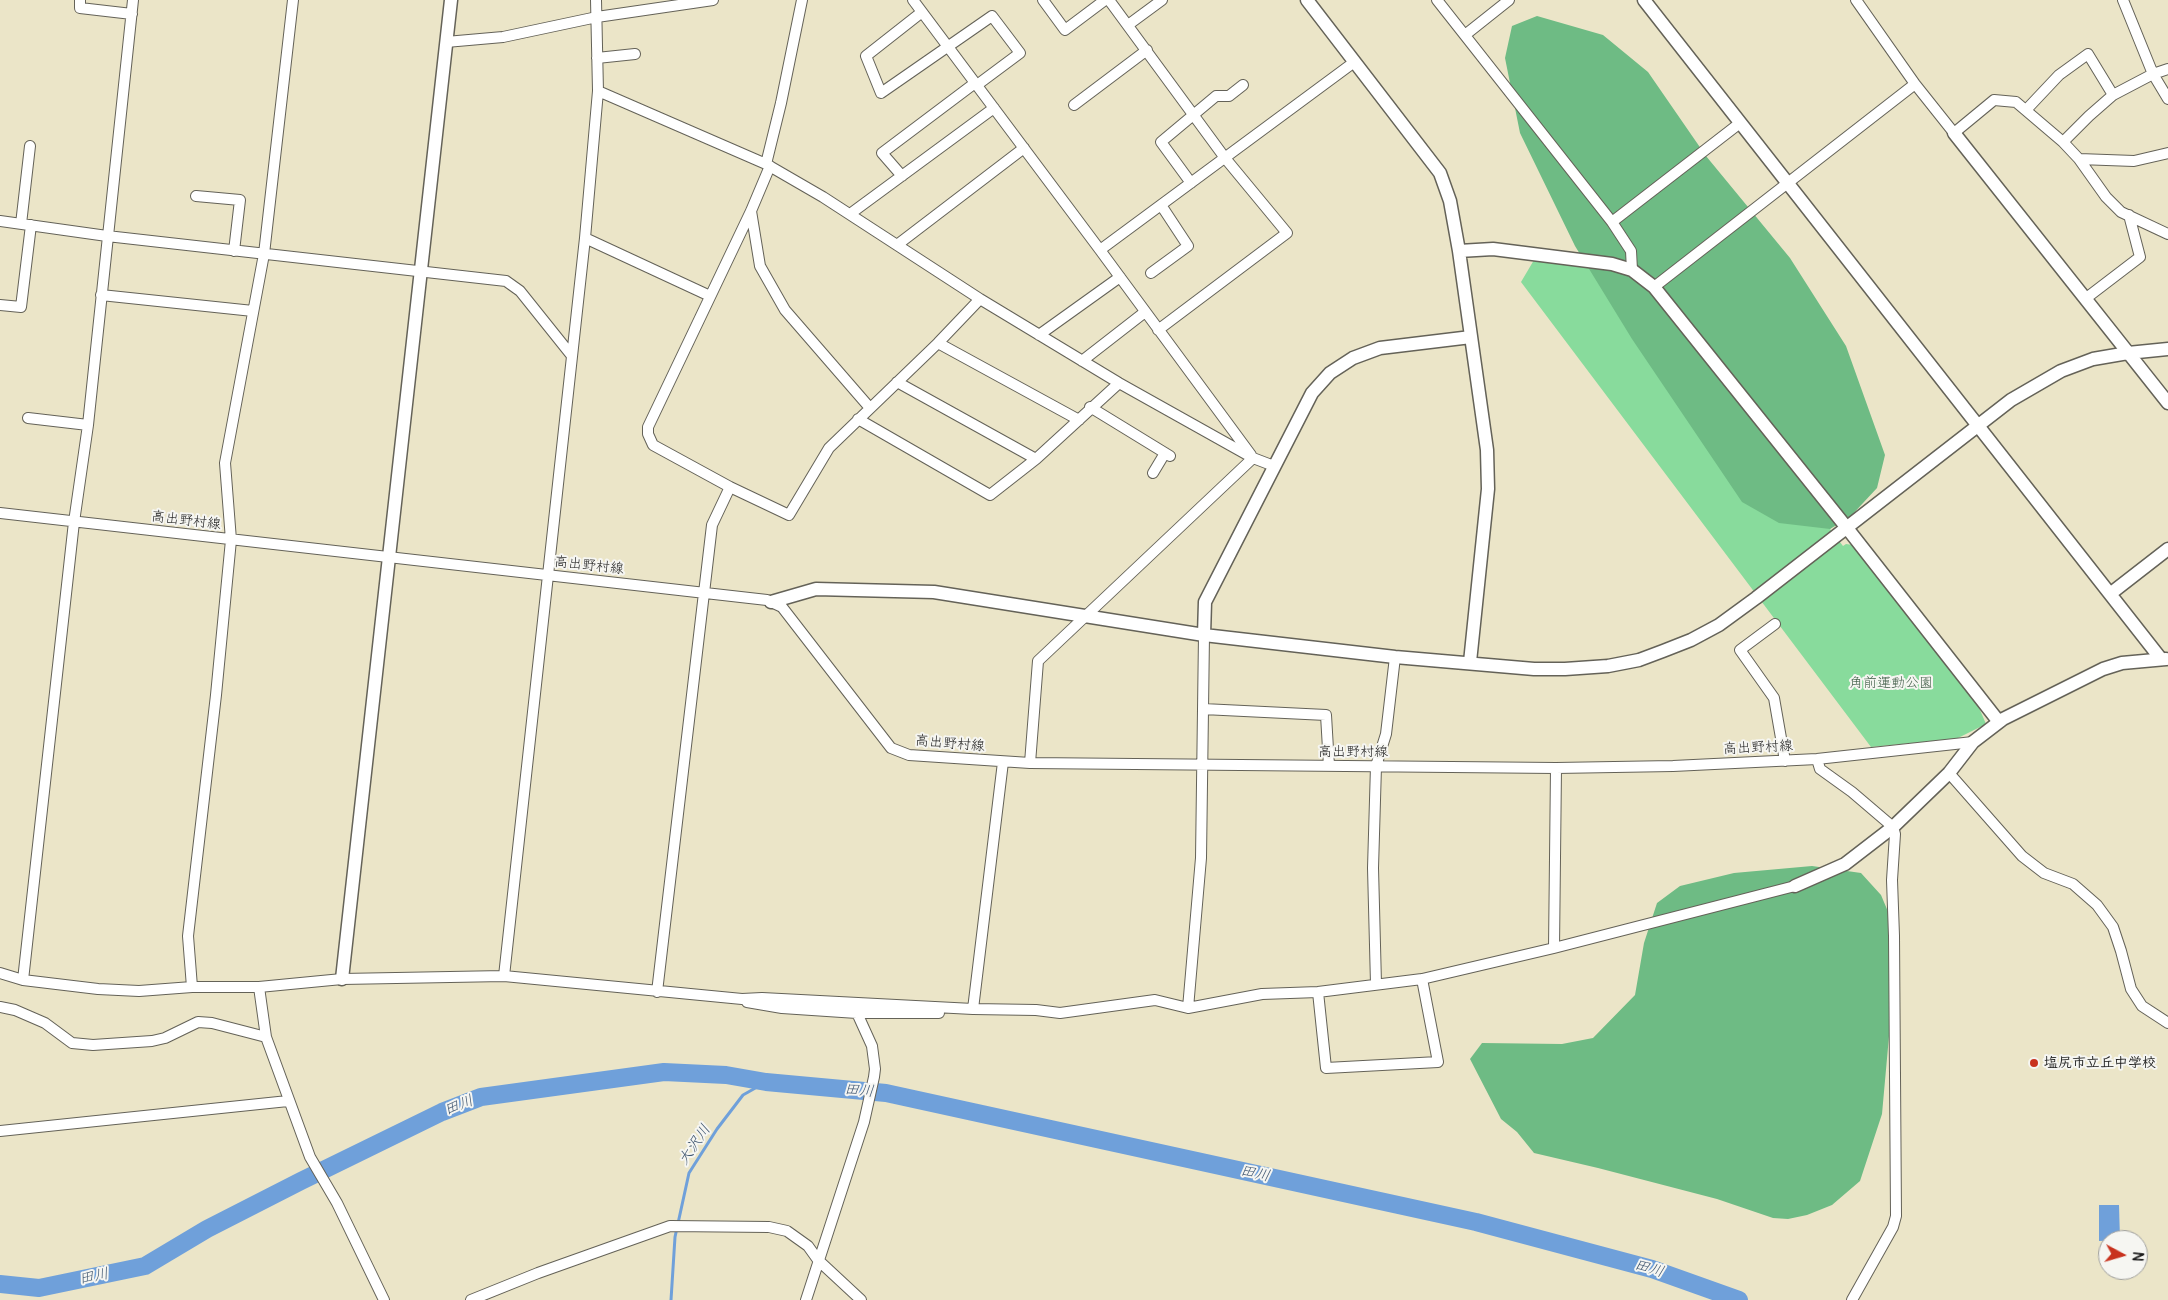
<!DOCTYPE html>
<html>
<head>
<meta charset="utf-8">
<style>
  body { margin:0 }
  #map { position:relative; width:2168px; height:1300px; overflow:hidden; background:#ebe5c8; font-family:Pangolin,sans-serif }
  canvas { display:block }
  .north { position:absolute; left:2098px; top:1230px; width:50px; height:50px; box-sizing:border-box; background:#f6f6f2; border:1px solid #9f9f9c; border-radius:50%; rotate:96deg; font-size:14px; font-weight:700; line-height:20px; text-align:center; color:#1c1c1c }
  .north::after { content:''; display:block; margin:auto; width:18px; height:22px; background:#c8321e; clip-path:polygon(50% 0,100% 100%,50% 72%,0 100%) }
</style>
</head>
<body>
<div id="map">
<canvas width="2168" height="1300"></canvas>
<div class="north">N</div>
</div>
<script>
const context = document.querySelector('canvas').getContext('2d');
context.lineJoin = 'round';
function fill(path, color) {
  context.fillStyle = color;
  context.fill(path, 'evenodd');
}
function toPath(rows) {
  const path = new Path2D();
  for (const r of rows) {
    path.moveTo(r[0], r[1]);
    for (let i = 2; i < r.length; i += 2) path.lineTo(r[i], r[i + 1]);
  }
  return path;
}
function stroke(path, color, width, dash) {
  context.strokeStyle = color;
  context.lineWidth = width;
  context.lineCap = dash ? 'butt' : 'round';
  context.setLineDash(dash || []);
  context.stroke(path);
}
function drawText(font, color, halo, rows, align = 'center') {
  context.font = font + ' Pangolin,"Klee One",sans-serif';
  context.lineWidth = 4;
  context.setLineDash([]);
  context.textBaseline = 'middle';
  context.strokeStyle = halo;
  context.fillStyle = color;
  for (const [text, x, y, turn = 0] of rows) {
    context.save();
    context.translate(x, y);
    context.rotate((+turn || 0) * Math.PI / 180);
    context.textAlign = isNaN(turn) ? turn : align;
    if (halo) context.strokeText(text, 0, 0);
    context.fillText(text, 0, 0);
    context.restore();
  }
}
fill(toPath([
  [1534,260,1602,267,1832,527,1830,529,1843,546,1846,544,1853,545,1977,703,1986,724,1956,739,1871,747,1521,282]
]), '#88db9c');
fill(toPath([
  [1537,16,1603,35,1648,72,1706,156,1790,258,1846,346,1885,455,1877,488,1850,517,1830,529,1779,523,1742,502,1632,339,1575,246,1520,133,1505,58,1512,26],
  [1812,866,1861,873,1881,895,1889,914,1891,1014,1882,1114,1860,1181,1832,1205,1807,1215,1788,1219,1773,1218,1717,1199,1598,1168,1534,1153,1517,1132,1501,1119,1470,1059,1482,1043,1562,1044,1593,1038,1635,995,1644,943,1657,903,1680,886,1734,873]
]), '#6ebb84');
fill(toPath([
  [2099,1205,2119,1205,2120,1240,2099,1241]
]), '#6fa0da');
stroke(toPath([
  [671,1300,675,1237,689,1173,717,1129,743,1095,766,1082]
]), '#6fa0da', 3);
stroke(toPath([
  [0,1284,39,1288,145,1266,207,1229,301,1181,442,1112,481,1097,664,1072,726,1075,766,1082,886,1093,1476,1222,1652,1269,1739,1300]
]), '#6fa0da', 18);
const minor = toPath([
  [80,0,80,8,132,14],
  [913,0,1100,250,1251,455],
  [1043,0,1065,30,1105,0],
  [1109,0,1225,158,1287,233,1158,330],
  [1437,0,1612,222,1631,251,1632,270],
  [1856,0,1915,84,1954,133,1994,100,2016,102,2063,142,2079,159,2106,197,2121,212,2168,234],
  [2123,0,2153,74,2168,99],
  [922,12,866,56,881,93,992,16,1020,53,977,85],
  [1128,25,1162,0],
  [1465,35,1509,0],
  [446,42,503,37,597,17,713,0],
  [597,58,635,54],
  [598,91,766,164,823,197,980,299,1119,383,1253,458,1274,466],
  [1074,105,1147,50],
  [2026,110,2059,75,2088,54,2113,95],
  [2063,142,2089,116,2113,95,2153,74,2168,69],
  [2079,159,2134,161,2168,153],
  [766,164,781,103,802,0],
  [770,166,751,211,648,427,648,434,653,445,730,487,789,515,829,448,938,343,980,299],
  [902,176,882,153,975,83],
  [1191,183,1161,142,1216,96,1229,96,1243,85],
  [196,196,240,200,234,251],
  [751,211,760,266,785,310,870,408],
  [850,214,994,108],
  [0,221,107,236,506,281,520,291,572,356],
  [1612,222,1740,123],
  [21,224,30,146],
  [585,238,710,296],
  [897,245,1024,148],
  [1100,250,1353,63],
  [1151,273,1188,246,1161,205],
  [1654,287,1915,84],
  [101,295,253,311],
  [2085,299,2140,257,2129,215],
  [0,305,21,307,31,225],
  [1039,335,1120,277],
  [938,343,1079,420],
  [1082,361,1145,312],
  [897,382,1036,459],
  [1090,407,1170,456],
  [28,418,88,425],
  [858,419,990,495,1036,459,1119,383],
  [1153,473,1165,453],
  [0,513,767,600,782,607,891,748,909,755,1030,763,1556,768,1673,766,1817,759,1973,742],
  [1775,624,1740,650,1774,698,1785,761],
  [1203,709,1326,715,1329,766],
  [1817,759,1820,769,1852,792,1893,827,1895,834,1892,880,1894,936,1896,1216,1893,1227,1852,1300],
  [1030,763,1038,661,1253,458],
  [1949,773,2022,856,2044,873,2073,884,2097,905,2113,927,2121,951,2131,989,2142,1006,2168,1023],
  [1554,948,1556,768],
  [0,973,23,980,98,989,139,991,192,987,259,987,342,979,504,976,742,999,762,998,973,1009,1036,1010,1060,1013,1155,1000,1188,1008,1262,994,1318,992,1422,979,1554,948,1795,886],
  [504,976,585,238,598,91,596,0],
  [23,980,74,522,88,425,133,0],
  [1376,984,1373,868,1376,766,1386,734,1395,657],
  [192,987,188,936,216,695,231,540,225,463,264,254,293,0],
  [259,987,266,1037,310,1157,337,1203,384,1300],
  [657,992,712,525,730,487],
  [1318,992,1326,1068,1438,1062,1422,979],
  [747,1002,782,1008,857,1013,939,1013],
  [0,1007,15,1010,45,1023,72,1043,93,1045,152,1041,165,1038,198,1022,212,1023,266,1037],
  [1188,1008,1201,858,1204,635],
  [973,1009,1003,762],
  [0,1131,288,1101],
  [471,1300,538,1273,670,1226,769,1227,787,1231,808,1246,818,1260,861,1300],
  [806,1300,864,1122,874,1077,875,1069,872,1046,857,1013]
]);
const tertiary = toPath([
  [1307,0,1440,173,1450,201,1459,251,1493,249,1612,264,1632,270,1654,287,1847,528,1999,722],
  [1644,0,2161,659],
  [1954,133,2168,403],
  [1459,251,1487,450,1488,489,1470,662],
  [2110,594,2168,549],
  [771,602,816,589,934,592,1204,635,1395,657,1534,669,1565,669,1608,666,1639,660,1663,651,1691,640,1719,625,1756,598,2011,400,2061,371,2093,359,2128,353,2168,349],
  [1204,635,1205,602,1312,393,1330,373,1353,358,1380,348,1471,337],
  [1795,886,1845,864,1893,827,1949,773,1973,742,2003,719,2103,669,2122,663,2166,659],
  [342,979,451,0]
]);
stroke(minor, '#646258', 12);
stroke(tertiary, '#646258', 15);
stroke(minor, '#fff', 10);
stroke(tertiary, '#fff', 12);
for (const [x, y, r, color] of [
  [2034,1063,5,"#c8321e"]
]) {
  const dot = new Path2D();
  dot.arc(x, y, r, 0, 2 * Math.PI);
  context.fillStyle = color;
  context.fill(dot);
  stroke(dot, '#f6f6f2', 2);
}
drawText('14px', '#1c1c1c', '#f6f6f2', [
  ["高出野村線",186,521,7],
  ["高出野村線",589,566,6],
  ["高出野村線",950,744,5],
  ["高出野村線",1758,748,-3],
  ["高出野村線",1353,752]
]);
drawText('14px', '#425f49', '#f6f6f2', [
  ["角前運動公園",1891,683]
]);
drawText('bold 14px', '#1c1c1c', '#f6f6f2', [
  ["塩尻市立丘中学校",2044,1063]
], 'left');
drawText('italic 15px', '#415771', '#f6f6f2', [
  ["田川",859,1091,5],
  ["田川",459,1106,-22],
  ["大沢川",695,1145,-56],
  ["田川",1255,1174,12],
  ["田川",1649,1269,17],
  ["田川",94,1277,-12]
]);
</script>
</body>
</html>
